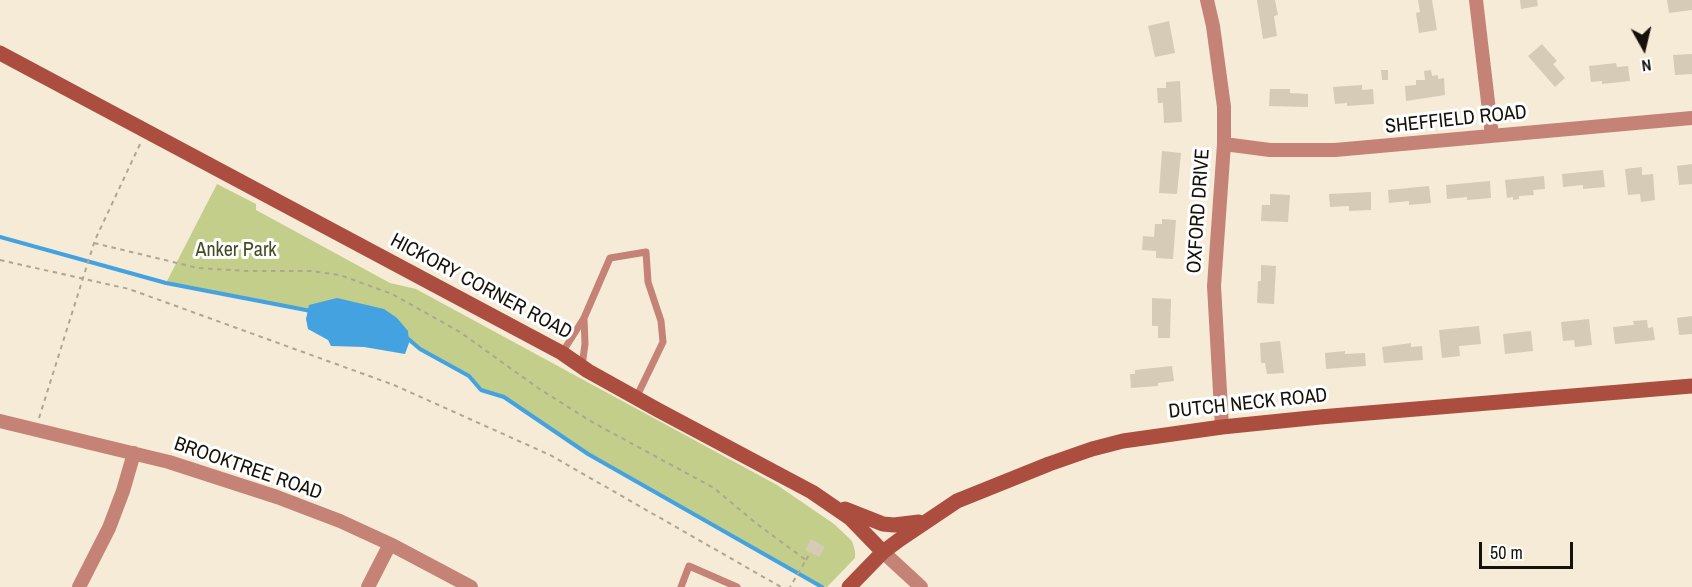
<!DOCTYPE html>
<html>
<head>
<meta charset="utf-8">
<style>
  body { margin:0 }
  #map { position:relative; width:1692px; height:587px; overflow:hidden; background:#f5ebd6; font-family:"Archivo Narrow",sans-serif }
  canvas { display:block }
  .north { position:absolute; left:1614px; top:18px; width:60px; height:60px; -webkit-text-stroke:4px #fff; paint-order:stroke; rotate:172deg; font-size:16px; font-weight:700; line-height:24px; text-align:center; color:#16120b }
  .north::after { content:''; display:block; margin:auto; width:21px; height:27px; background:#16120b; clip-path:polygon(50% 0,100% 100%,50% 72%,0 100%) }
  .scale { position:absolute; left:1479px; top:542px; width:94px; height:27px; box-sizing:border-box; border:3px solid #16120b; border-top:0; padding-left:8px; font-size:18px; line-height:21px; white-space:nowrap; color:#16120b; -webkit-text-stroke:4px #fff; paint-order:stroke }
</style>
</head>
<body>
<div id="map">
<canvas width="1692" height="587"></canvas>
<div class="north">N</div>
<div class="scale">50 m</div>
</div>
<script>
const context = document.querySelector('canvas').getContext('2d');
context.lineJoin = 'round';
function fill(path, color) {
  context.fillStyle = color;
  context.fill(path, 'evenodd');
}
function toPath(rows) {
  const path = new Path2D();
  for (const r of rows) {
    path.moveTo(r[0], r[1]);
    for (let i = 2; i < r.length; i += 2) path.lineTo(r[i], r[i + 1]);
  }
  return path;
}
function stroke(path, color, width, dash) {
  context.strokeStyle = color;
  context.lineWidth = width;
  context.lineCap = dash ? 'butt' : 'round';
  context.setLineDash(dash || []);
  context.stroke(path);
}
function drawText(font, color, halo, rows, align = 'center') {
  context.font = font + ' "Archivo Narrow",sans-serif';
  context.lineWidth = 6;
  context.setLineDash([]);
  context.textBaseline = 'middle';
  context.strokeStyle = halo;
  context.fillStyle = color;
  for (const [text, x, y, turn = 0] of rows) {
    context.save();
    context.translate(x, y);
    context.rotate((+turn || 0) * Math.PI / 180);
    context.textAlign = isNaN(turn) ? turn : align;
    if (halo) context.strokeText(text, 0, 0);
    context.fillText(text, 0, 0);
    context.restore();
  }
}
fill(toPath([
  [217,184,256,204,256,210,390,283,416,289,777,485,834,524,852,541,855,551,855,558,827,587,822,587,588,454,504,397,481,390,469,376,420,349,394,326,248,300,166,283]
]), '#c2ce89');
fill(toPath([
  [337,298,384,309,397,318,408,331,409,343,405,354,364,347,331,346,328,340,308,329,306,319,309,305]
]), '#44a2e0');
stroke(toPath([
  [0,237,166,283,311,311],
  [406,337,420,349,469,376,481,390,504,397,588,454,822,587]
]), '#44a2e0', 4);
fill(toPath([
  [1257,0,1275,0,1278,15,1274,16,1277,36,1263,39],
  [1418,0,1432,0,1437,30,1419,33,1416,13,1420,12],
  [1520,0,1537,0,1538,6,1521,9],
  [1667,0,1692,0,1692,10,1669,13],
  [1169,21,1175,53,1155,57,1148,26],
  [1542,44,1557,61,1553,64,1565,78,1555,87,1528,56],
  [1692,54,1692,74,1675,75,1673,55],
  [1616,63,1617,67,1628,66,1630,81,1602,84,1602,81,1591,82,1589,66],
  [1381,70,1388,70,1388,80,1382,80],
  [1431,70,1432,76,1438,75,1438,79,1444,78,1445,95,1406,101,1405,86,1416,85,1416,80,1425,80,1424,71],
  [1180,81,1182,122,1164,123,1163,103,1158,103,1157,88,1166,88,1166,82],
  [1362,85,1362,90,1373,89,1374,104,1347,106,1347,103,1335,104,1333,87],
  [1270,89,1290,89,1290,93,1308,94,1308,107,1269,106],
  [1162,151,1181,153,1177,194,1159,193],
  [1692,164,1692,184,1679,185,1677,166],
  [1642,167,1642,175,1653,174,1655,200,1641,202,1640,194,1628,195,1625,169],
  [1603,170,1605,187,1583,189,1583,185,1563,187,1562,174],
  [1544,176,1545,189,1533,190,1534,195,1519,196,1519,199,1513,200,1513,197,1507,198,1505,180],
  [1490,181,1491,198,1467,200,1467,197,1447,199,1446,185],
  [1429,186,1431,203,1409,205,1409,201,1389,203,1388,190],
  [1371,192,1371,210,1349,211,1349,206,1330,207,1329,194],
  [1270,194,1290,195,1288,222,1261,221,1262,205,1270,205],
  [1162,219,1176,220,1173,259,1156,258,1156,251,1142,250,1143,236,1154,237,1155,224,1162,224],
  [1261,265,1276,266,1274,304,1257,303,1258,281,1261,281],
  [1152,298,1171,299,1170,338,1158,338,1158,326,1152,326],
  [1692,316,1692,334,1679,335,1677,318],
  [1589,319,1592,345,1575,347,1574,340,1563,341,1561,322],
  [1647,320,1648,328,1653,327,1655,340,1615,344,1613,327,1634,325,1633,321],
  [1479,326,1481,344,1459,346,1460,356,1442,358,1439,330],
  [1531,331,1533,351,1505,354,1503,334],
  [1280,341,1284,373,1267,374,1265,363,1261,363,1260,343],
  [1411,343,1411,347,1422,346,1423,360,1384,363,1382,347],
  [1345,351,1345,354,1365,353,1366,366,1326,369,1325,353],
  [1172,366,1174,381,1158,383,1158,386,1131,388,1130,374,1135,374,1135,370],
  [811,539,825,547,819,557,805,550]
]), '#d5cbb7');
stroke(toPath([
  [94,243,198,268,246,271,311,271,340,275,392,294,460,332,538,388,592,422,714,488,757,524,806,560,790,587],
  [0,260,129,289,394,385,550,455,781,587],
  [39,418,95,240,141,142],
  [806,560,810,553]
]), '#aea695', 2, [4.5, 4.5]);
stroke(toPath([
  [562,353,584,318,610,258,646,252,648,282,661,321,663,342,636,398],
  [582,366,585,344,584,318],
  [681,587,689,566,737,587]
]), '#c58377', 7);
stroke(toPath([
  [1207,0,1213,26,1224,107,1224,144,1214,286,1222,427],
  [1476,0,1492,136],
  [1224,144,1270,150,1335,150,1692,118],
  [0,421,169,462,277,497,340,521,390,544,471,587],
  [883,552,921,587],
  [79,587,109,528,123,491,134,453],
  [368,587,390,544]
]), '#c58377', 14);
stroke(toPath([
  [0,53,562,353,588,371,658,410,812,492,850,518,883,552],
  [845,509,883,524,894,525,919,522],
  [849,587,883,552,899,540,957,501,1049,464,1092,449,1123,441,1222,427,1320,417,1692,386]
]), '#ac4e3f', 15);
drawText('20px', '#16120b', '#fff', [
  ["SHEFFIELD ROAD",1456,120,-6],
  ["OXFORD DRIVE",1199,211,-86],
  ["HICKORY CORNER ROAD",481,287,28],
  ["DUTCH NECK ROAD",1248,404,-6],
  ["BROOKTREE ROAD",248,469,19]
]);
drawText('20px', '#454b22', '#fff', [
  ["Anker Park",236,251]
]);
</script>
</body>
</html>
